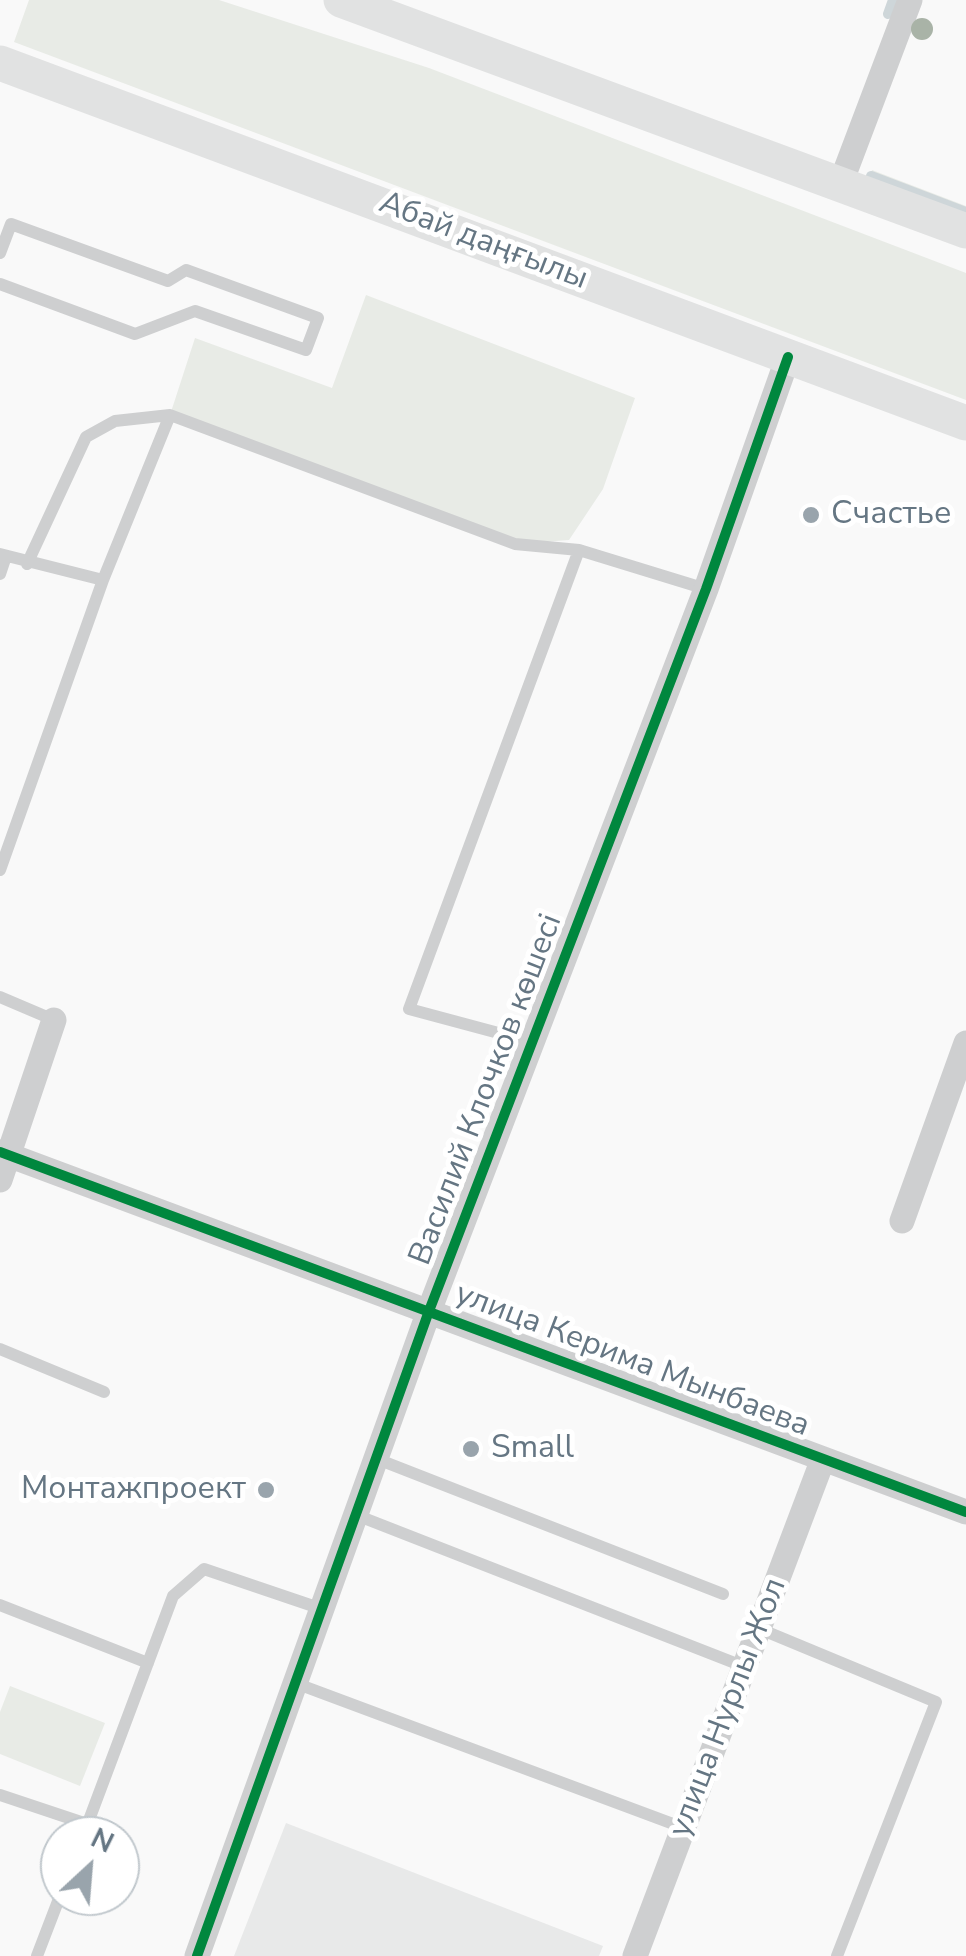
<!DOCTYPE html>
<html>
<head>
<meta charset="utf-8">
<style>
  body { margin:0 }
  #map { position:relative; width:966px; height:1956px; overflow:hidden; background:#f9f9f9; font-family:"Nunito Sans",sans-serif }
  canvas { display:block }
  .north { position:absolute; left:40px; top:1816px; width:100px; height:100px; box-sizing:border-box; background:#fff; border:2px solid #c1c8cd; border-radius:50%; rotate:26deg; font-size:28px; font-weight:700; line-height:40px; text-align:center; color:#657683 }
  .north::after { content:''; display:block; margin:auto; width:35px; height:45px; background:#99a4ac; clip-path:polygon(50% 0,100% 100%,50% 72%,0 100%) }
</style>
</head>
<body>
<div id="map">
<canvas width="966" height="1956"></canvas>
<div class="north">N</div>
</div>
<script>
const context = document.querySelector('canvas').getContext('2d');
context.lineJoin = 'round';
function fill(path, color) {
  context.fillStyle = color;
  context.fill(path, 'evenodd');
}
function toPath(rows) {
  const path = new Path2D();
  for (const r of rows) {
    path.moveTo(r[0], r[1]);
    for (let i = 2; i < r.length; i += 2) path.lineTo(r[i], r[i + 1]);
  }
  return path;
}
function stroke(path, color, width, dash) {
  context.strokeStyle = color;
  context.lineWidth = width;
  context.lineCap = dash ? 'butt' : 'round';
  context.setLineDash(dash || []);
  context.stroke(path);
}
function drawText(font, color, halo, rows, align = 'center') {
  context.font = font + ' "Nunito Sans",sans-serif';
  context.lineWidth = 10;
  context.setLineDash([]);
  context.textBaseline = 'middle';
  context.strokeStyle = halo;
  context.fillStyle = color;
  for (const [text, x, y, turn = 0] of rows) {
    context.save();
    context.translate(x, y);
    context.rotate((+turn || 0) * Math.PI / 180);
    context.textAlign = isNaN(turn) ? turn : align;
    if (halo) context.strokeText(text, 0, 0);
    context.fillText(text, 0, 0);
    context.restore();
  }
}
fill(toPath([
  [286,1823,603,1946,599,1956,234,1956]
]), '#e8e9e9');
fill(toPath([
  [29,0,219,0,429,68,966,273,966,400,14,42],
  [872,170,966,206,966,231,867,195],
  [366,295,635,398,603,489,569,540,515,544,170,415,195,338,332,388],
  [10,1686,105,1723,80,1786,0,1754,0,1712]
]), '#e8ebe6');
stroke(toPath([
  [888,14,893,0],
  [871,176,966,212]
]), '#ced6d9', 10);
stroke(toPath([
  [0,253,11,224,168,281,186,270,318,318,306,350,195,311,135,334,0,284],
  [0,554,103,580],
  [27,564,86,437,115,421,170,415,515,544,579,550,706,589],
  [0,574,6,556],
  [0,870,103,580,170,415],
  [0,997,54,1020],
  [532,1042,409,1009,579,550],
  [0,1349,104,1392],
  [377,1459,723,1594],
  [356,1515,745,1667],
  [0,1605,148,1663],
  [760,1629,936,1702,837,1956],
  [295,1683,684,1828],
  [0,1795,87,1824],
  [83,1836,173,1596,204,1569,322,1609],
  [37,1956,60,1896]
]), '#cecfd0', 12);
stroke(toPath([
  [840,185,910,0],
  [0,1152,966,1512],
  [0,1180,54,1020],
  [902,1221,966,1043],
  [197,1956,429,1311,706,589,788,357],
  [635,1956,823,1459]
]), '#cecfd0', 25);
stroke(toPath([
  [341,0,966,231],
  [0,63,966,423]
]), '#e1e2e2', 35);
stroke(toPath([
  [0,1152,966,1512],
  [197,1956,429,1311,706,589,788,357]
]), '#00873e', 10);
context.fillStyle = '#a9b3a7';
for (const [x, y] of [
  [922,29]
]) {
  context.beginPath();
  context.arc(x, y, 11, 0, 2 * Math.PI);
  context.fill();
}
for (const [x, y, r, color] of [
  [811,515,10,"#99a4ac"],
  [471,1449,10,"#99a4ac"],
  [266,1490,10,"#99a4ac"]
]) {
  const dot = new Path2D();
  dot.arc(x, y, r, 0, 2 * Math.PI);
  context.fillStyle = color;
  context.fill(dot);
  stroke(dot, '#fff', 4);
}
drawText('32px', '#657683', '#fff', [
  ["Абай даңғылы",483,242,21],
  ["Василий Клочков көшесі",487,1090,-69],
  ["улица Керима Мынбаева",632,1361,21],
  ["улица Нурлы Жол",729,1708,-69]
]);
drawText('32px', '#657683', '#fff', [
  ["Счастье",831,515],
  ["Small",491,1449],
  ["Монтажпроект",246,1490,"right"]
], 'left');
</script>
</body>
</html>
